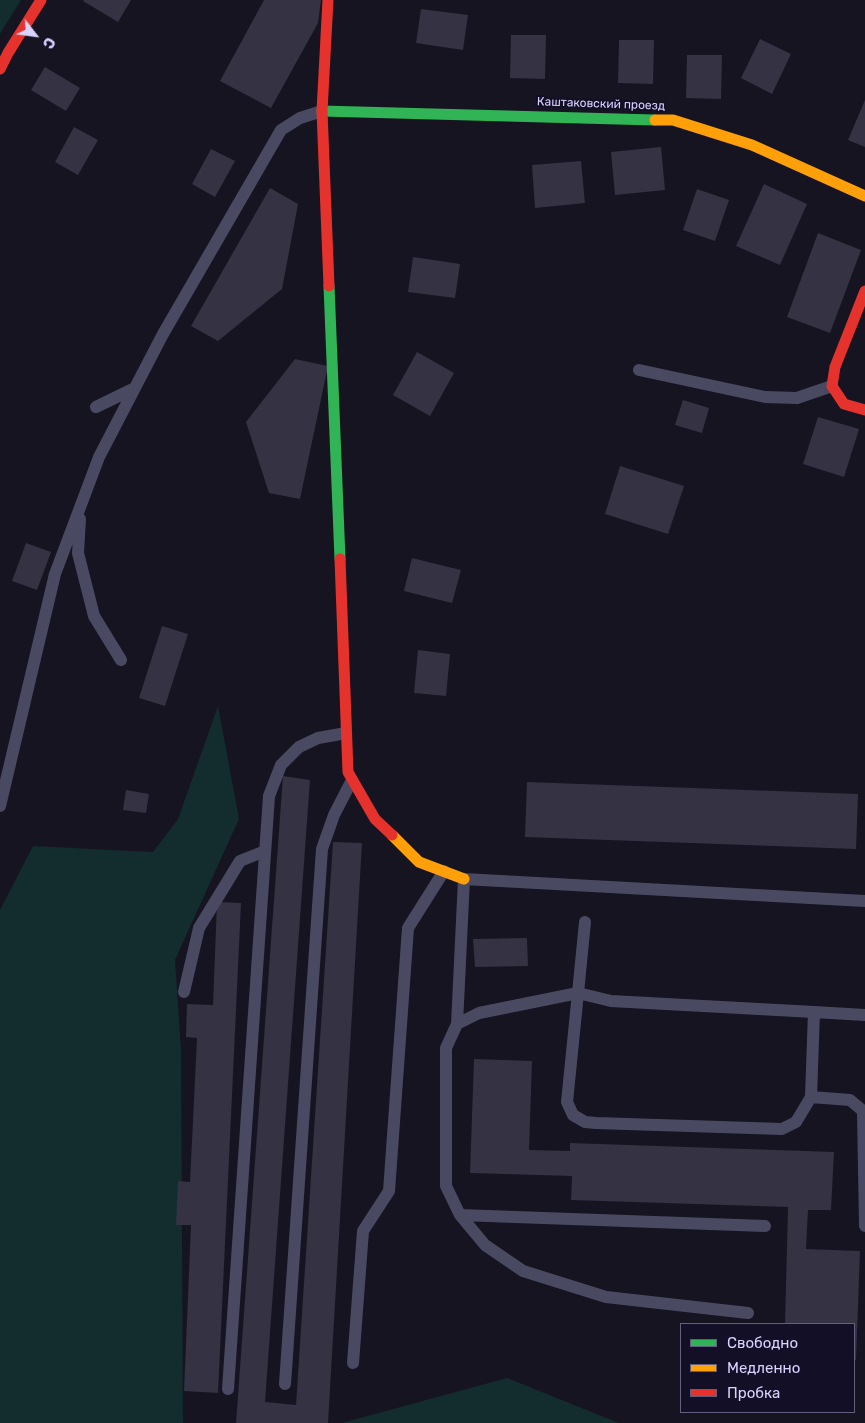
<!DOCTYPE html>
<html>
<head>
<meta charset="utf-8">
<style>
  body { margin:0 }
  #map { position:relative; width:865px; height:1423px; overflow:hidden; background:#161421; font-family:Rubik,sans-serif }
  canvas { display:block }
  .legend { position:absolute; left:680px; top:1323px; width:175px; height:90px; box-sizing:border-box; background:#130f26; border:1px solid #625e7d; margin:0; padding:6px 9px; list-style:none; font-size:15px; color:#d9d4ff }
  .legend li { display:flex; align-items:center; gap:10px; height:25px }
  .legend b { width:25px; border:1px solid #625e7d }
  .north { position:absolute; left:10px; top:10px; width:50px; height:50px; -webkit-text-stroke:4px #130f26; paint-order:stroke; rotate:120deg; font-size:14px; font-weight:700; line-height:20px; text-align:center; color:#d9d4ff }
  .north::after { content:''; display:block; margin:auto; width:18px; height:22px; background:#d9d4ff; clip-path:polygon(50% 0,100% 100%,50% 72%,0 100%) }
</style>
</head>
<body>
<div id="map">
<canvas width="865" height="1423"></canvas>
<ul class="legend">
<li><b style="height:6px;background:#30b455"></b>Свободно</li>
<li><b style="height:6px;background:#ff9f0a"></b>Медленно</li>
<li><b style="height:6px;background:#e5322d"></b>Пробка</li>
</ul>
<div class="north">С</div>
</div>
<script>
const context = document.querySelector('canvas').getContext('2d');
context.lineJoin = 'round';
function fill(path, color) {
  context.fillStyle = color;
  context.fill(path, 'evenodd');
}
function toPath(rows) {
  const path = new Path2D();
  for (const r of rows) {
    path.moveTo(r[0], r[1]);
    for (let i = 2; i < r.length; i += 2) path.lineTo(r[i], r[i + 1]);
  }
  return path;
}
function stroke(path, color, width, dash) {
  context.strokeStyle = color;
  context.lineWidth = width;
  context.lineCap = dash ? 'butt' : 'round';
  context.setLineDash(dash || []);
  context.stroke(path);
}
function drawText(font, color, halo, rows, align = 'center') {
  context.font = font + ' Rubik,sans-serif';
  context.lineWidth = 4;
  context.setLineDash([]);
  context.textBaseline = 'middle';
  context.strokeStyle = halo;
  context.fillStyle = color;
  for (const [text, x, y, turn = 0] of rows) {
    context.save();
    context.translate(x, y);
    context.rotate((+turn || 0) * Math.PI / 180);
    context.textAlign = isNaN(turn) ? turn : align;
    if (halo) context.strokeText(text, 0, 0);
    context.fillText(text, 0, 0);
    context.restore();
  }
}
fill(toPath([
  [0,0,21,0,0,34],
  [218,706,239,819,175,960,181,1049,183,1423,0,1423,0,910,33,846,153,852,178,819],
  [507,1378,619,1423,342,1423]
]), '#132c2d');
fill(toPath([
  [84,0,131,0,118,22,83,1],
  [264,0,321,0,318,23,271,108,220,81],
  [421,9,468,15,463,50,416,43],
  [511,35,546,35,545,79,510,78],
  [760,39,791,54,772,94,741,78],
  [619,40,654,40,653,84,618,83],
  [687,55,722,55,721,99,686,98],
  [45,67,80,88,66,111,31,90],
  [865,100,865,147,848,140],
  [74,127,98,140,78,175,55,162],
  [661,147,665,190,615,195,611,152],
  [211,149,235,161,215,197,192,184],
  [581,161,585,203,535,208,532,165],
  [764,184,807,204,780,265,736,246],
  [270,188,298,204,282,289,218,341,191,326],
  [697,189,729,200,715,241,683,230],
  [818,233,861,250,830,333,787,317],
  [413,257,460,264,455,298,408,292],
  [417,352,454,373,430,416,393,395],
  [295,359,328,366,300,499,269,493,246,422],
  [683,400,709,408,702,433,675,425],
  [818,417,859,429,844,477,803,464],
  [620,466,684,486,668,534,605,514],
  [26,543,51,552,37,590,12,581],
  [412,558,461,570,452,603,404,591],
  [162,626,188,634,165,706,139,698],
  [418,650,450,654,446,696,414,693],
  [283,776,310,780,265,1402,296,1405,333,842,362,843,328,1423,236,1423],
  [527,782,858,794,856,849,525,837],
  [126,790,149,794,146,813,123,810],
  [217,902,241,903,218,1393,184,1391,191,1225,176,1225,178,1181,190,1182,197,1038,186,1037,187,1004,213,1005],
  [527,938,528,966,475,967,473,939],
  [474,1059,532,1061,529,1150,570,1151,570,1143,834,1152,831,1210,808,1210,806,1249,860,1251,856,1360,854,1360,854,1324,785,1324,788,1207,571,1200,572,1176,470,1173]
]), '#343243');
stroke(toPath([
  [639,370,765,397,797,398,832,386],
  [96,407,135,388],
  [80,519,78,553,94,616,121,660],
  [0,806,55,574,99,457,163,334,281,130,300,118,322,111],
  [585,922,578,993,567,1102,573,1115,585,1122,596,1123,782,1129,796,1122,811,1097,814,1012,611,1001,578,993,479,1013,457,1024,446,1048,446,1186,460,1215,485,1245,523,1271,606,1297,748,1313],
  [184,992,199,928,240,861,265,851],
  [814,1012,865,1015],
  [457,1024,464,879,865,901],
  [811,1097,850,1100,863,1111,865,1226],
  [460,1215,765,1226],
  [353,1363,363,1231,389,1191,408,928,444,871],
  [285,1384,322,849,334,815,352,780],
  [228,1389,269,796,281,765,299,747,318,738,346,733]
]), '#4a4962', 12);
stroke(toPath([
  [322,111,655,120],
  [329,286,340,559]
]), '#30b455', 11);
stroke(toPath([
  [655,120,673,120,752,145,865,196],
  [392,835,419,862,464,879]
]), '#ff9f0a', 11);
stroke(toPath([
  [328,0,322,111,329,286],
  [0,69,8,53,41,0],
  [865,291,835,367,832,386,844,404,865,410],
  [340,559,348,772,375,819,392,835]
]), '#e5322d', 11);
drawText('12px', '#d9d4ff', '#130f26', [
  ["Каштаковский проезд",601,104,2]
]);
</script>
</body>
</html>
